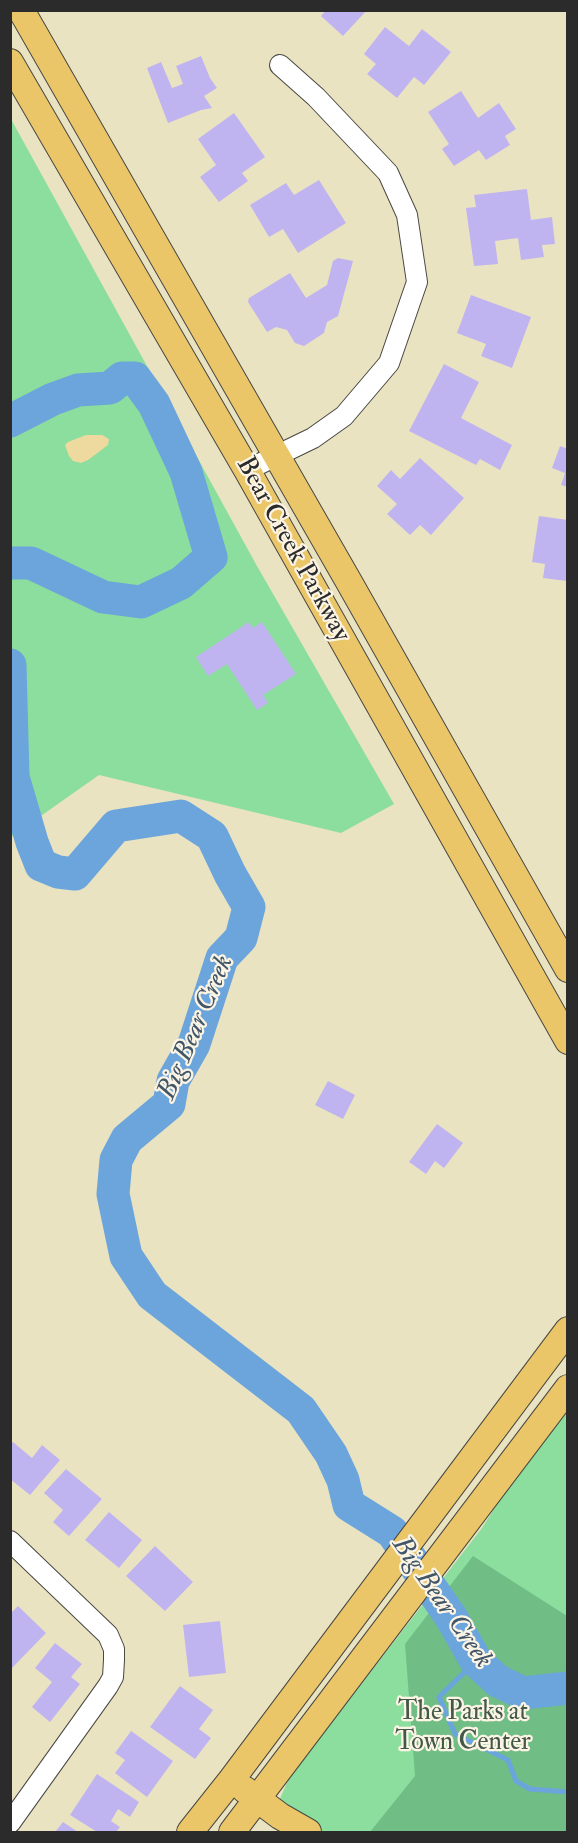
<!DOCTYPE html>
<html>
<head>
<meta charset="utf-8">
<style>
  body { margin:0 }
  #map { position:relative; width:578px; height:1843px; overflow:hidden; background:#eae3c2; font-family:"IM FELL Double Pica",serif }
  canvas { display:block }
  .frame { position:absolute; inset:0; border:12px solid #2b2b2b; pointer-events:none }
</style>
</head>
<body>
<div id="map">
<canvas width="578" height="1843"></canvas>
<div class="frame"></div>
</div>
<script>
const context = document.querySelector('canvas').getContext('2d');
context.lineJoin = 'round';
function fill(path, color) {
  context.fillStyle = color;
  context.fill(path, 'evenodd');
}
function toPath(rows) {
  const path = new Path2D();
  for (const r of rows) {
    path.moveTo(r[0], r[1]);
    for (let i = 2; i < r.length; i += 2) path.lineTo(r[i], r[i + 1]);
  }
  return path;
}
function stroke(path, color, width, dash) {
  context.strokeStyle = color;
  context.lineWidth = width;
  context.lineCap = dash ? 'butt' : 'round';
  context.setLineDash(dash || []);
  context.stroke(path);
}
function drawText(font, color, halo, rows, align = 'center') {
  context.font = font + ' "IM FELL Double Pica",serif';
  context.lineWidth = 4.5;
  context.setLineDash([]);
  context.textBaseline = 'middle';
  context.strokeStyle = halo;
  context.fillStyle = color;
  for (const [text, x, y, turn = 0] of rows) {
    context.save();
    context.translate(x, y);
    context.rotate((+turn || 0) * Math.PI / 180);
    context.textAlign = isNaN(turn) ? turn : align;
    if (halo) context.strokeText(text, 0, 0);
    context.fillText(text, 0, 0);
    context.restore();
  }
}
fill(toPath([
  [11,119,257,566,394,804,341,833,99,775,11,837],
  [567,1393,567,1832,323,1832,279,1801,290,1776,482,1528]
]), '#8bde9e');
fill(toPath([
  [473,1556,567,1616,567,1832,370,1832,415,1776,405,1644]
]), '#70bd85');
fill(toPath([
  [86,435,102,435,109,439,108,445,88,460,81,463,73,461,69,456,65,445,68,442]
]), '#eeda9e');
stroke(toPath([
  [476,1661,439,1697,455,1734,508,1760,516,1781,530,1789,568,1792]
]), '#6ca5db', 5);
stroke(toPath([
  [10,421,53,399,78,390,110,388,122,378,135,378,154,404,186,472,211,557,181,583,141,602,103,597,31,563,10,563],
  [10,665,13,777,32,842,41,865,58,872,75,874,116,826,181,816,212,836,230,874,249,907,241,938,222,958,194,1044,173,1081,169,1104,127,1139,116,1160,113,1194,126,1256,152,1295,301,1410,331,1454,343,1480,349,1505,392,1532,451,1617,476,1661,498,1681,523,1693,568,1688]
]), '#6ca5db', 33);
fill(toPath([
  [326,10,367,10,343,36,321,16],
  [385,27,409,46,422,29,451,52,424,85,414,77,397,98,367,74,376,64,364,54],
  [201,56,210,78,217,88,204,96,212,108,201,110,168,123,147,68,161,62,172,88,183,84,176,66],
  [461,91,478,118,499,103,516,129,505,136,510,145,486,160,479,150,454,166,442,149,449,144,428,112],
  [234,113,265,157,242,173,248,181,219,202,200,177,216,165,198,139],
  [319,180,346,223,298,253,283,229,269,237,250,205,286,183,294,195],
  [527,189,531,220,552,217,555,244,542,245,544,257,521,260,518,238,495,241,498,264,474,266,466,208,476,207,474,195],
  [338,258,353,261,338,316,327,322,324,333,304,346,295,343,287,330,276,327,267,332,248,302,249,298,290,273,306,298,327,285,333,261],
  [471,295,531,317,512,368,481,356,486,344,457,333],
  [444,364,479,382,461,418,512,445,500,470,480,459,476,465,409,431],
  [560,446,568,449,568,487,561,485,565,473,552,468],
  [420,458,464,498,431,535,420,525,410,535,387,514,397,504,377,486,391,470,400,479],
  [539,516,568,520,567,581,543,578,545,564,532,562],
  [249,622,253,628,262,622,296,674,263,695,268,703,257,710,227,664,208,676,196,657],
  [328,1081,355,1095,343,1119,315,1105],
  [437,1124,463,1143,444,1168,435,1161,426,1174,409,1162],
  [13,1442,32,1458,42,1445,60,1460,30,1495,10,1479,10,1444],
  [66,1469,102,1499,69,1536,53,1522,63,1510,44,1493],
  [109,1512,142,1540,119,1568,85,1540],
  [155,1546,193,1582,165,1611,126,1576],
  [18,1606,46,1633,12,1668,10,1666,10,1614],
  [220,1621,226,1673,189,1677,183,1625],
  [55,1643,82,1664,71,1677,80,1684,50,1722,32,1707,52,1682,35,1668],
  [180,1686,213,1710,199,1729,211,1738,195,1759,150,1727],
  [131,1731,173,1761,147,1797,115,1773,125,1760,115,1753],
  [97,1774,139,1802,130,1817,118,1809,111,1821,120,1827,116,1832,97,1832,70,1815],
  [63,1822,78,1832,55,1832]
]), '#c0b4f0');
const minor = toPath([
  [247,470,313,438,344,416,389,363,417,282,407,215,388,173,316,97,280,65],
  [10,1541,108,1635,114,1649,114,1660,113,1677,108,1686,10,1823]
]);
const major = toPath([
  [21,10,349,582,568,969],
  [10,62,247,470,568,1041],
  [244,1789,280,1816,308,1832],
  [190,1832,232,1779,568,1330],
  [232,1832,568,1388]
]);
stroke(minor, '#484742', 22);
stroke(major, '#484742', 28);
stroke(minor, '#fff', 20);
stroke(major, '#ebc669', 26);
drawText('26px', '#2b2b2b', '#fcf5e5', [
  ["Bear Creek Parkway",292,550,61]
]);
drawText('26px', '#435848', '#fcf5e5', [
  ["The Parks at",463,1713],
  ["Town Center",463,1743]
]);
drawText('italic 27px', '#425669', '#fcf5e5', [
  ["Big Bear Creek",197,1028,-67],
  ["Big Bear Creek",441,1603,55]
]);
</script>
</body>
</html>
